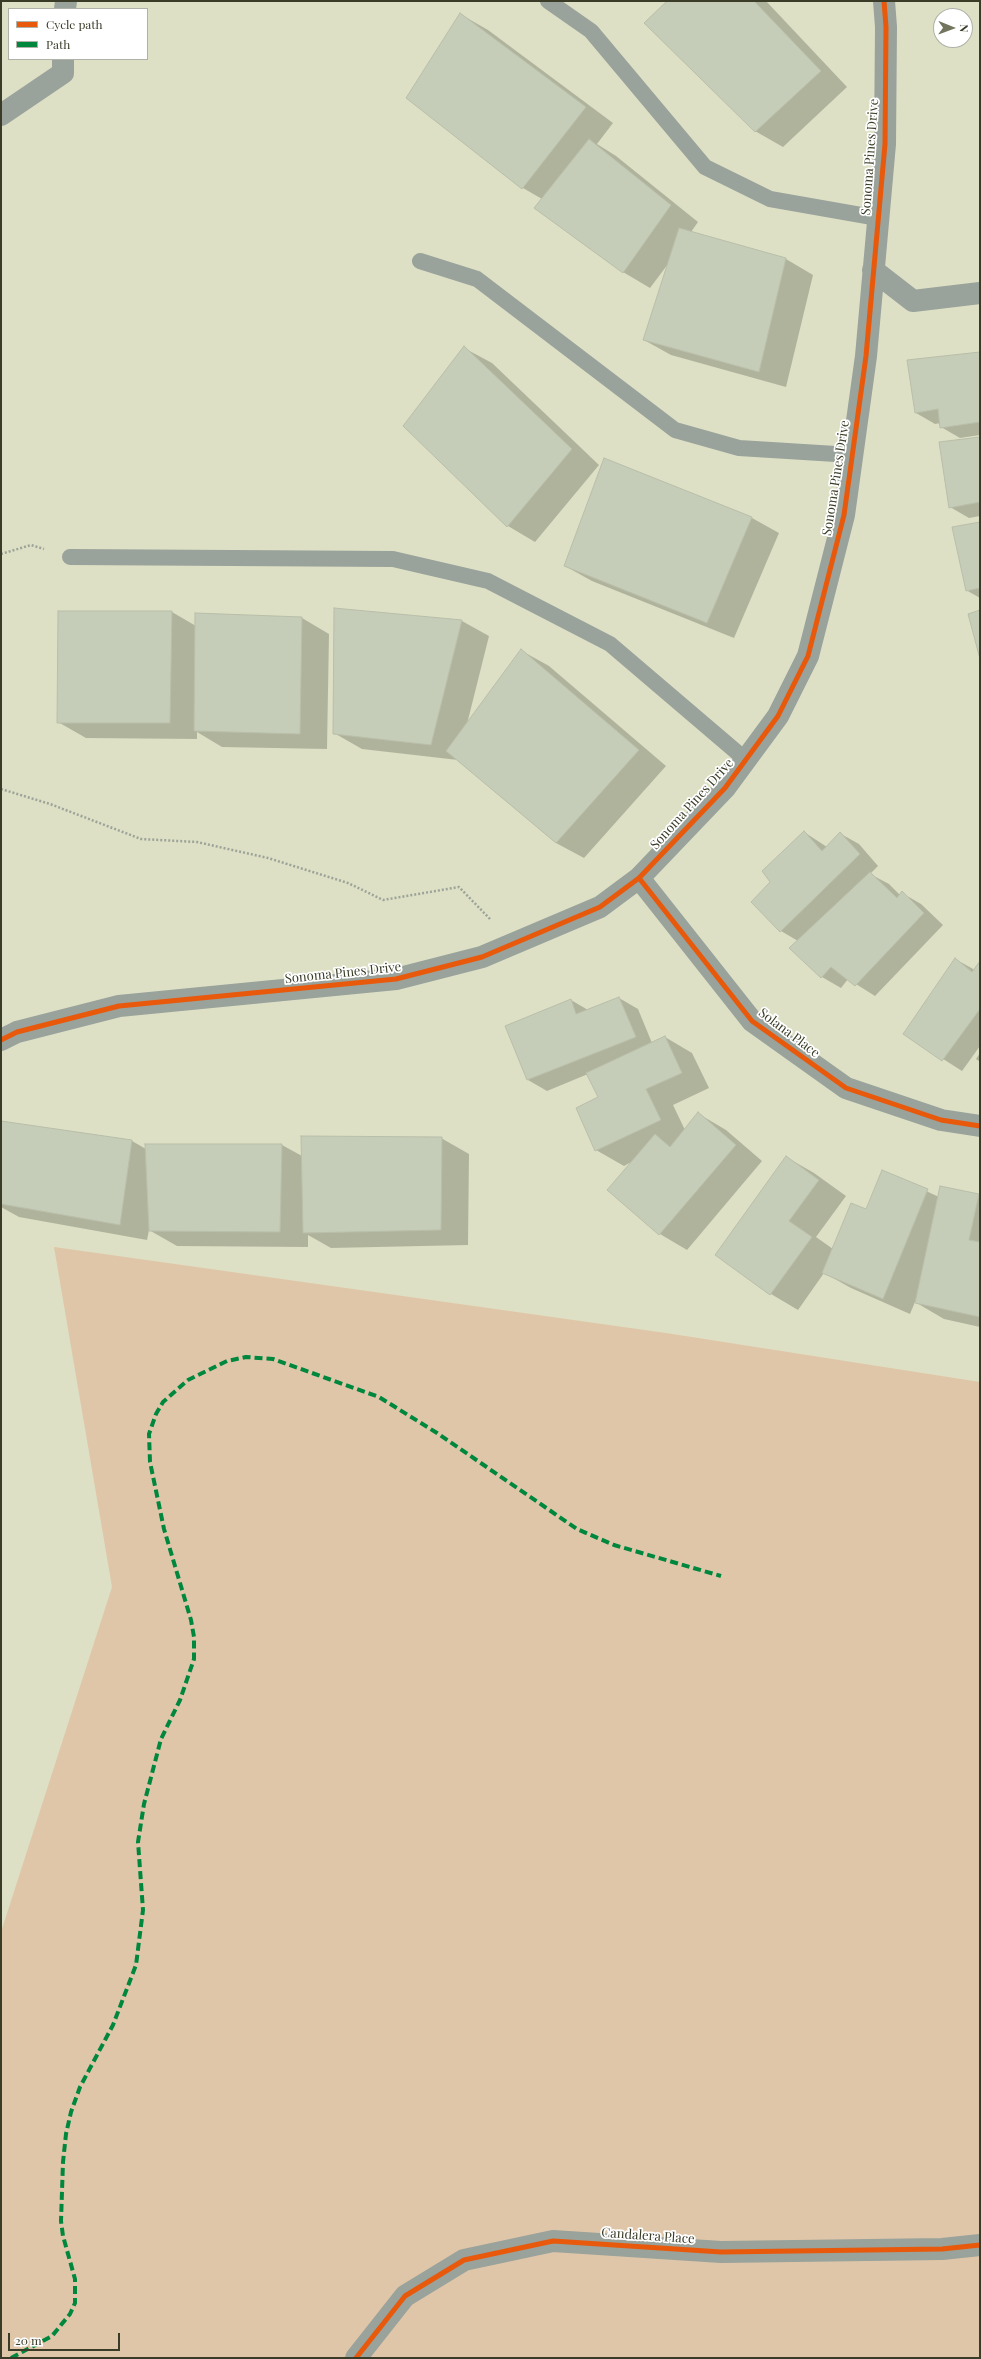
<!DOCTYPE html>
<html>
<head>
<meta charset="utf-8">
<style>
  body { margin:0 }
  #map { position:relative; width:981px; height:2359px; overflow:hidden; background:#dde0c4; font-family:"Playfair Display",serif }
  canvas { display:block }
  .frame { position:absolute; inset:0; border:2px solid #3a3c27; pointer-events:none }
  .legend { position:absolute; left:8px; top:8px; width:140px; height:52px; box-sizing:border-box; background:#fff; border:1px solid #b0b1a9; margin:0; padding:5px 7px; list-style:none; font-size:12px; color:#3a3c27 }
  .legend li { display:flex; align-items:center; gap:8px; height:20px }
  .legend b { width:20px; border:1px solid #b0b1a9 }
  .north { position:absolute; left:933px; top:8px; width:40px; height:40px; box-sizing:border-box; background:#fff; border:1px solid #b0b1a9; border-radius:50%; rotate:91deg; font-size:11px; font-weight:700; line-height:16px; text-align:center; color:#3a3c27 }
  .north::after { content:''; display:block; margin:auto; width:14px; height:18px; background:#73755e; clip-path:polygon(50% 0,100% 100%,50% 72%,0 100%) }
  .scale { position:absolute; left:8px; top:2333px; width:112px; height:18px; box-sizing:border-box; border:2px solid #3a3c27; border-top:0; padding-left:5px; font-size:12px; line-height:14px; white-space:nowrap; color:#3a3c27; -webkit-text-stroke:3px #fff; paint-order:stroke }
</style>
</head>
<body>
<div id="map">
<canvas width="981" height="2359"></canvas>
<div class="frame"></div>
<ul class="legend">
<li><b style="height:5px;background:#e8590c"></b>Cycle path</li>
<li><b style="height:5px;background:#00873e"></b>Path</li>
</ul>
<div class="north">N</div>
<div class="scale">20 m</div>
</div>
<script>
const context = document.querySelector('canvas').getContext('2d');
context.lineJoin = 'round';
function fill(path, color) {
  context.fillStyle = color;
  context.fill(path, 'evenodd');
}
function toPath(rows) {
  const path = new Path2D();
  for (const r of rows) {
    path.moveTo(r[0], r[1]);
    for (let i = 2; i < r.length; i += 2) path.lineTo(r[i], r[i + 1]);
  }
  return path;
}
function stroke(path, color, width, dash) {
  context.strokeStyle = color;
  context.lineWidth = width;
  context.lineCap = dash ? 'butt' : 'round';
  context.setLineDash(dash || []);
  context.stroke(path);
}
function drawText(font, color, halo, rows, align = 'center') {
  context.font = font + ' "Playfair Display",serif';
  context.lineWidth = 3.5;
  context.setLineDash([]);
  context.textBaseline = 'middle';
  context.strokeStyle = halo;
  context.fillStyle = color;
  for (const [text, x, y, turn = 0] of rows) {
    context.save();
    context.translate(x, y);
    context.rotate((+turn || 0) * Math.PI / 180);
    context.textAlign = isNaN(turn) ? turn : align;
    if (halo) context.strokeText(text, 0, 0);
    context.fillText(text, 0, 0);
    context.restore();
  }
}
fill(toPath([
  [54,1247,666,1333,980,1382,980,2358,1,2358,1,1932,112,1587]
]), '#e0c6a8');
fill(toPath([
  [668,1,766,1,847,87,783,147,755,131],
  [460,14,488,30,613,123,597,144,616,156,698,222,691,232,786,259,813,275,786,387,671,355,644,340,668,264,650,288,623,272,542,199,523,188,408,98],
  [464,348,492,363,599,465,535,542,508,526,404,426],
  [980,353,980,435,960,438,941,427,941,423,935,424,916,413],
  [980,438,980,516,969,518,950,507],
  [604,459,752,518,779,533,734,638,592,581,565,566],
  [980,523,980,598,966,590],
  [172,612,196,626,196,614,302,618,329,634,327,749,222,747,197,732,197,739,86,738,58,722],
  [462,621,489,636,467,724,522,651,549,666,666,766,584,858,556,843,458,760,362,749,334,733],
  [804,832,827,847,841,834,859,844,878,866,870,874,889,884,900,895,902,893,921,904,943,925,875,996,848,979,841,988,822,977,798,941,781,931,771,882],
  [955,959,975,970,980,962,980,1046,962,1071,904,1034],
  [619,998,638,1009,652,1043,665,1037,692,1053,709,1088,673,1105,685,1130,699,1114,726,1130,762,1161,687,1250,660,1234,609,1190,633,1161,624,1166,596,1150,599,1098,588,1074,547,1091,528,1080,507,1026,571,1000,588,1010],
  [980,1053,980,1062,976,1059],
  [1,1122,132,1141,146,1149,282,1145,302,1156,441,1138,469,1154,468,1245,331,1248,308,1235,308,1247,177,1246,149,1230,147,1240,19,1217,1,1207],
  [786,1157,814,1173,846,1196,816,1237,833,1249,866,1211,883,1171,939,1197,980,1196,980,1327,944,1319,915,1302,910,1314,851,1288,824,1273,798,1310,771,1294]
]), '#0003');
const building = toPath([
  [667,1,754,1,821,71,755,132,644,23,667,1],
  [460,13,586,107,522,189,406,98,460,13],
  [589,139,671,205,623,273,534,208,589,139],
  [679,228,786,258,759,372,643,340,679,228],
  [464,346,572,449,507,527,403,426,464,346],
  [980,352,980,422,940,428,938,409,915,413,907,360,980,352],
  [980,437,980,502,949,508,939,442,980,437],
  [604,458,752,517,707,623,564,566,604,458],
  [980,522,980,588,966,591,952,527,980,522],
  [334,608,462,620,431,745,333,734,334,608],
  [980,610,980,659,968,614,980,610],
  [58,611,172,611,170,723,57,723,58,611],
  [195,613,302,617,300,734,194,731,195,613],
  [521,649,639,750,556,843,446,751,521,649],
  [804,831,822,851,840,832,860,854,780,932,751,902,770,882,762,871,804,831],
  [870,872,897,898,902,891,924,913,855,986,831,967,821,978,789,948,870,872],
  [955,958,972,972,980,961,980,1009,942,1061,903,1034,955,958],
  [619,997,636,1037,527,1080,505,1026,571,999,576,1014,619,997],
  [665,1036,682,1073,646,1089,661,1120,595,1151,576,1108,598,1097,586,1073,665,1036],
  [698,1112,736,1145,659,1235,607,1190,655,1134,670,1147,698,1112],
  [1,1121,132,1140,120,1225,1,1204,1,1121],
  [301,1136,442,1137,441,1230,303,1233,301,1136],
  [145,1144,282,1144,280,1232,149,1231,145,1144],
  [786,1156,819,1180,789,1221,812,1237,770,1295,715,1255,786,1156],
  [882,1170,928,1189,883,1299,822,1273,851,1203,866,1209,882,1170],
  [940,1186,979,1194,969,1240,980,1242,980,1317,915,1303,940,1186]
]);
fill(building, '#c5ccb7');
stroke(building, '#b8bea9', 1);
stroke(toPath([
  [1,554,31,545,44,549],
  [1,789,50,804,141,839,197,842,268,858,348,883,383,900,459,887,490,919]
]), '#9da399', 2.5, [2, 2]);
stroke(toPath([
  [548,1,591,31,705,167,770,199,878,218],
  [420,261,477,279,675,430,739,448,852,455],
  [70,557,393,559,488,581,610,644,746,760]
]), '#99a29b', 16);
stroke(toPath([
  [65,9,66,1],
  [1,115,63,73,63,59],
  [873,270,913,301,980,293],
  [639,878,752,1021,846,1088,941,1120,980,1126],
  [1,1040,17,1032,119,1006,396,979,482,957,600,907,639,878,725,788,778,716,808,656,844,515,866,356,885,144,886,27,884,1],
  [356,2358,405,2296,464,2260,553,2241,721,2252,942,2249,980,2245]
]), '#99a29b', 22);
stroke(toPath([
  [11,2358,52,2336,70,2314,75,2303,75,2279,63,2236,61,2221,63,2162,66,2134,71,2112,80,2087,113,2025,136,1965,143,1910,138,1842,144,1804,161,1739,180,1700,194,1659,194,1637,191,1620,164,1529,150,1462,149,1434,156,1414,163,1402,188,1380,227,1361,246,1357,273,1359,379,1397,437,1433,577,1529,614,1545,721,1576]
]), '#00873e', 4, [8, 4]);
stroke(toPath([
  [639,878,752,1021,846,1088,941,1120,980,1126],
  [1,1040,17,1032,119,1006,396,979,482,957,600,907,639,878,725,788,778,716,808,656,844,515,866,356,885,144,886,27,884,1],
  [356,2358,405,2296,464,2260,553,2241,721,2252,942,2249,980,2245]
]), '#e8590c', 5);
drawText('13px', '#3a3c27', '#fff', [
  ["Sonoma Pines Drive",870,157,-86],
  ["Sonoma Pines Drive",836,478,-81],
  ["Sonoma Pines Drive",692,804,-48],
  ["Sonoma Pines Drive",343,973,-6],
  ["Solana Place",789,1033,37],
  ["Candalera Place",648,2236,4]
]);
</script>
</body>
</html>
